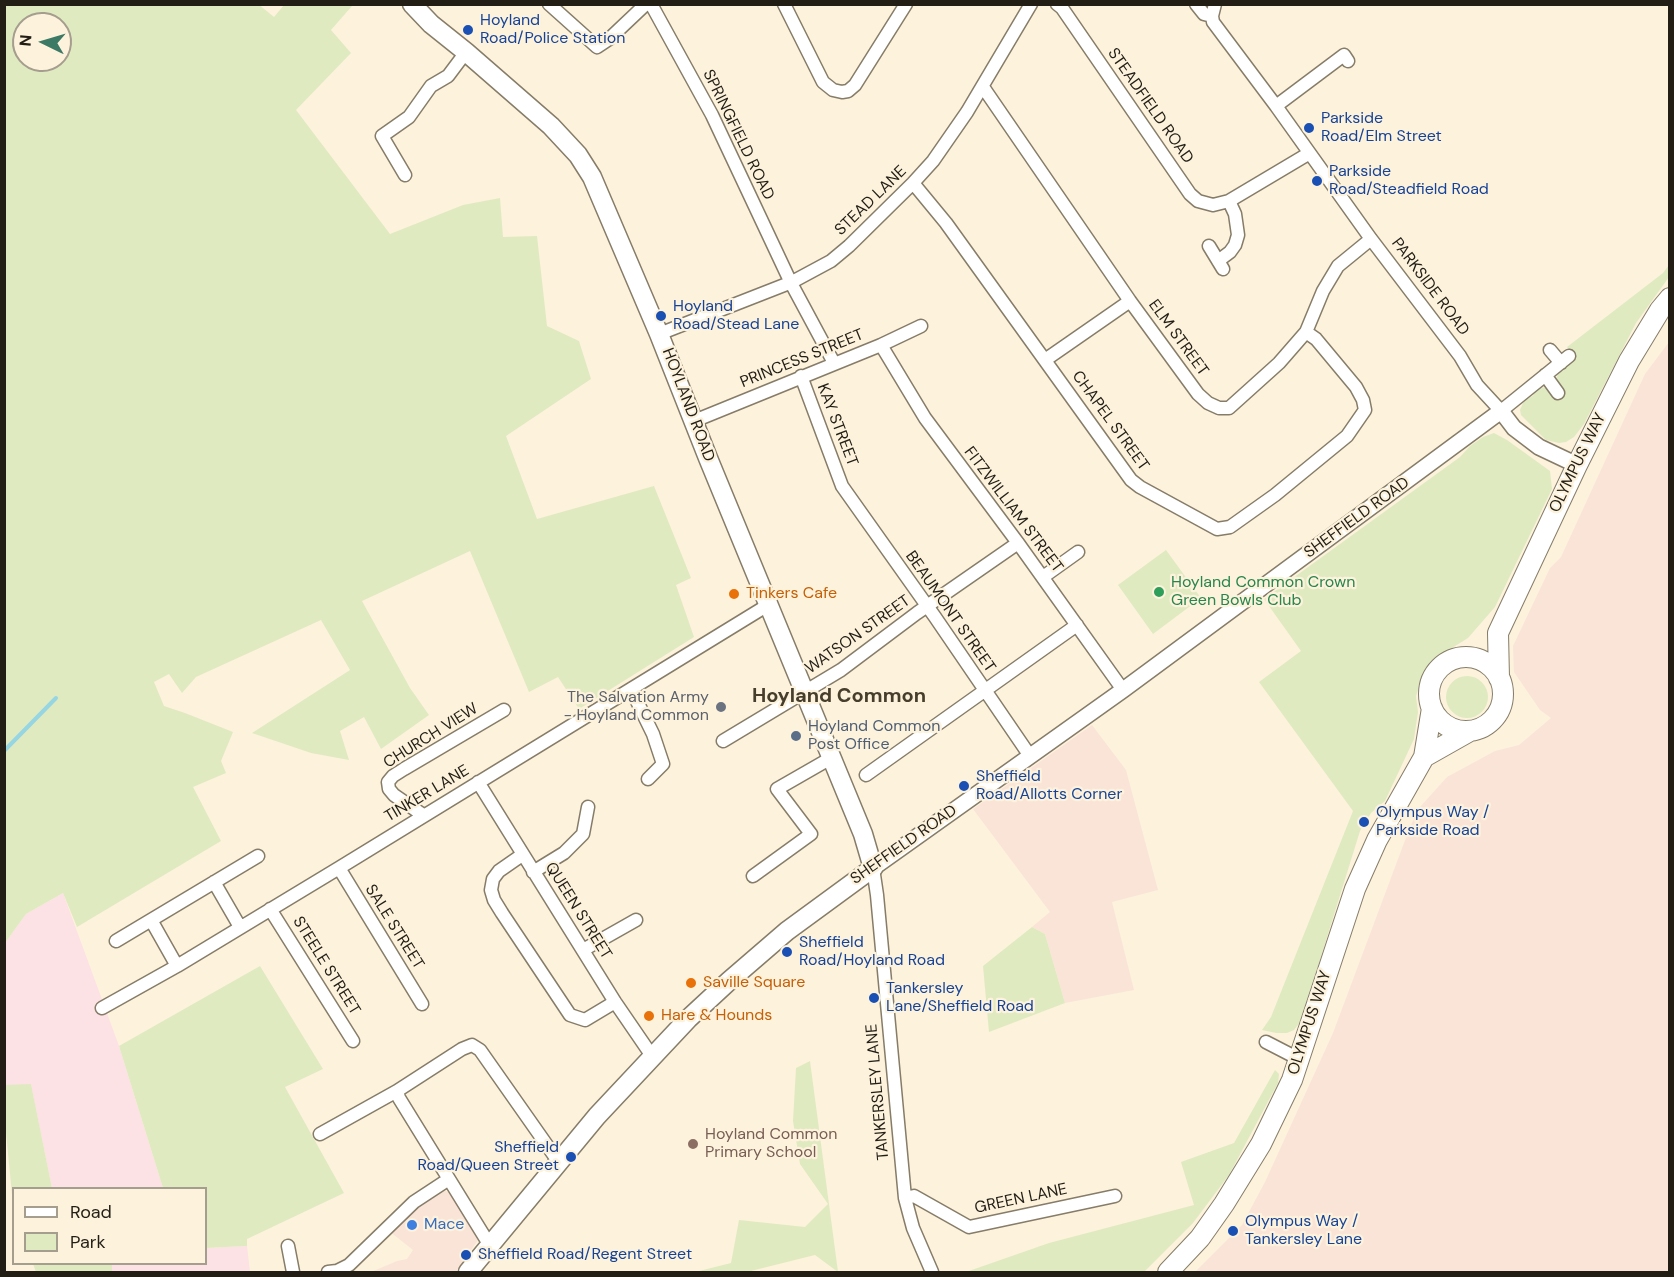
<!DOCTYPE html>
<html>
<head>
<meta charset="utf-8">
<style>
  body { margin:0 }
  #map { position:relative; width:1674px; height:1277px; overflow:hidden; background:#fdf2dc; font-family:"DM Sans",sans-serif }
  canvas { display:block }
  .frame { position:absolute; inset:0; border:6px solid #221e16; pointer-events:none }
  .legend { position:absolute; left:12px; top:1187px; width:195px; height:78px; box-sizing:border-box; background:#fdf2dc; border:2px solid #a59d8d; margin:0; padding:8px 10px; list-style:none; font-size:18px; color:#221e16 }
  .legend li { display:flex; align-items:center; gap:12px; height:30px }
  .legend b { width:30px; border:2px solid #a59d8d }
  .north { position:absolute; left:12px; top:12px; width:60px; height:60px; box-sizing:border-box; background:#fdf2dc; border:2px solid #a59d8d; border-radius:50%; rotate:275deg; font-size:16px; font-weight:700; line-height:24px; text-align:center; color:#221e16 }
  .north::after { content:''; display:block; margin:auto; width:21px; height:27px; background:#3d7a65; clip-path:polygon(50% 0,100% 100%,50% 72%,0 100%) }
</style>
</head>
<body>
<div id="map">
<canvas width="1674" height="1277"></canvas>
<div class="frame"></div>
<ul class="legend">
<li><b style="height:8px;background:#fff"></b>Road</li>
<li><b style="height:16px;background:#e0eac1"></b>Park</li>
</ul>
<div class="north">N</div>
</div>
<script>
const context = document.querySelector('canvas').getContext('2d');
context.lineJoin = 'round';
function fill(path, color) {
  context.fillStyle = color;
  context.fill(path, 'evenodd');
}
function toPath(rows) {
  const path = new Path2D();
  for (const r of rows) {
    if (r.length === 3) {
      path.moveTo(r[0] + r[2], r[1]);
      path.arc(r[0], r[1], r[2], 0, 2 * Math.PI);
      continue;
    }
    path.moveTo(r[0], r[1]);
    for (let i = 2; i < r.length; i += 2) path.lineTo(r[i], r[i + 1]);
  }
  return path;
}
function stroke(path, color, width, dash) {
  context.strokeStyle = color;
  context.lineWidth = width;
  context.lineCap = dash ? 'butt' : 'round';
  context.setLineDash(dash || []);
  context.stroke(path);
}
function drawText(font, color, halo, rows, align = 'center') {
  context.font = font + ' "DM Sans",sans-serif';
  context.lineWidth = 4.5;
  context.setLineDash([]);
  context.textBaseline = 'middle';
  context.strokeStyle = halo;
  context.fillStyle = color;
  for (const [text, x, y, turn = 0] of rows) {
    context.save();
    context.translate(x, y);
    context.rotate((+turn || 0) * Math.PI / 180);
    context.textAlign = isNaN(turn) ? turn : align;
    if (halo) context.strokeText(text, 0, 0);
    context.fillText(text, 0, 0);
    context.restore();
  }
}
fill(toPath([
  [1669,342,1669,1272,1195,1272,1242,1225,1265,1182,1333,1033,1410,827,1420,807,1447,777,1495,751,1519,745,1551,718,1540,710,1514,672,1513,646,1550,568,1561,557,1645,374],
  [1092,725,1126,770,1158,890,1112,902,1134,990,1065,1003,1045,934,1032,927,1050,912,973,809],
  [441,1190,449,1192,478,1240,456,1272,371,1272,397,1261,407,1259,413,1250,389,1231,410,1210]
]), '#fae4d7');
fill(toPath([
  [63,893,119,1046,163,1188,52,1188,31,1085,5,1085,5,943,26,914],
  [247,1246,250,1272,112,1272,112,1264,206,1264,206,1248]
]), '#fce1e5');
fill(toPath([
  [258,4,274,17,284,5,351,4,352,6,331,30,351,53,296,110,390,234,463,205,500,198,503,237,537,236,547,326,579,341,591,379,506,436,537,519,654,486,691,578,676,585,694,637,579,709,558,677,529,692,470,551,362,601,410,688,429,715,381,749,364,717,340,731,349,760,311,753,252,733,350,670,321,620,196,677,182,693,169,674,154,682,164,706,185,713,233,732,221,761,226,773,193,787,221,841,77,927,63,893,26,914,5,943,5,5],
  [24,24,60,24,60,60,24,60],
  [1669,265,1669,277,1636,323,1584,424,1574,437,1566,442,1559,443,1546,440,1521,415,1520,410,1524,401,1534,395,1531,392,1539,387,1547,388,1556,383,1558,371,1575,357,1567,347,1663,273],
  [1494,433,1507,440,1550,471,1552,489,1495,607,1468,638,1439,656,1425,669,1416,696,1418,712,1414,739,1385,801,1371,813,1360,831,1301,1021,1294,1030,1287,1033,1276,1033,1262,1030,1271,1017,1353,811,1259,682,1301,651,1264,599,1460,457,1470,446,1483,437],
  [1166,550,1201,598,1153,634,1118,585],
  [1467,697,21],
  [1032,927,1045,934,1065,1003,989,1032,983,966],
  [260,966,323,1069,285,1087,344,1193,247,1239,247,1246,206,1248,206,1188,163,1188,119,1046],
  [810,1061,838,1272,815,1255,747,1272,695,1272,731,1263,739,1220,805,1227,828,1204,800,1164,793,1121,796,1068],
  [1275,1070,1279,1074,1278,1083,1229,1175,1193,1223,1144,1272,966,1272,1049,1243,1194,1205,1181,1162,1234,1143],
  [31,1084,52,1188,14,1188,13,1205,5,1122,5,1085],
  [33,1264,112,1264,112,1272,36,1272]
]), '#e0eac1');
stroke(toPath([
  [4,751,56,698]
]), '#96d5e2', 4);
const minor = toPath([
  [549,4,597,47,609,39,646,4],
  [651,4,712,115,791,283,834,363],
  [784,4,823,82,833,90,842,92,848,91,855,85,906,4],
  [1057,4,1062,8,1190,194,1198,201,1213,205,1229,201,1308,154],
  [1196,4,1204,14,1212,16],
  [1215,4,1212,16,1213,22,1276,106,1371,239,1460,356,1477,385,1501,411,1569,356],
  [983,87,1130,301,1198,394,1208,403,1219,408,1229,408,1279,363,1306,332,1323,291,1338,266,1371,239],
  [1276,106,1344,55,1348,61],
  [405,175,382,136,409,117,431,86,448,76,466,52],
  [913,183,946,223,1131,480,1140,487,1217,529,1230,527,1275,495,1347,436,1365,410,1363,400,1356,387,1316,339,1306,332],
  [1209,246,1223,269],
  [1218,261,1230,252,1235,245,1238,235,1235,214,1229,201],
  [659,334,792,282,831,261,849,246,913,183,933,161,967,112,1031,4],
  [881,345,925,418,1018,543,1123,690],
  [1550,350,1561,363],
  [1045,360,1130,301],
  [1545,375,1558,393],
  [801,376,842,486,935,617,1030,756],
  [694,421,881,345,921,326],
  [1043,577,1078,552],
  [631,689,653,734,663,764,648,779],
  [723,741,841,670,917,613,1018,543],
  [866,775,1077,625],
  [478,782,615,1002,652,1056],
  [423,815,394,795,389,789,388,782,393,776,404,769,504,710],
  [522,855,499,871,493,879,491,890,494,900,502,913,570,1015,585,1020,615,1002],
  [339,868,422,1004],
  [873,868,877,895,905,1198,913,1228,932,1272],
  [533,872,564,853,583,834,588,807],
  [753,876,811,834,777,789,831,758],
  [214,882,240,927],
  [270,909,353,1041],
  [151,920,177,966],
  [116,941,258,856],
  [583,950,636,920],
  [102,1008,177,966,339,868,768,605],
  [1266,1042,1299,1059],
  [320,1134,397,1091],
  [905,1198,914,1196,969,1227,1115,1196],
  [489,1244,399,1098,397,1091,462,1049,472,1045,480,1050,558,1161],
  [288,1246,293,1272],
  [328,1272,337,1271,349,1265,414,1202,449,1179]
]);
const tertiary = toPath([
  [873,868,1123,690,1501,411,1514,428,1539,447,1577,465]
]);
const secondary = toPath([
  [412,4,431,24,466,52,551,126,578,155,592,177,659,334,708,458,863,834,873,868,787,931,729,981,688,1019,597,1116,468,1272]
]);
const primary = toPath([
  [1466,694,37],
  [1499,678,1498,633,1577,465,1629,361,1660,310,1670,298],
  [1424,757,1470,731],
  [1168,1272,1200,1238,1224,1204,1261,1144,1292,1080,1355,889,1377,840,1424,757,1432,708]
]);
stroke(minor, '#867c68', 15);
stroke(tertiary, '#867c68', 18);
stroke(secondary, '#867c68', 21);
stroke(primary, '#867c68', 22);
stroke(minor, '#fff', 12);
stroke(tertiary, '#fff', 15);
stroke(secondary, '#fff', 18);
stroke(primary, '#fff', 20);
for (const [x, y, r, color] of [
  [468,30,6,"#1a4fb4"],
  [1309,128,6,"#1a4fb4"],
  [1317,181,6,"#1a4fb4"],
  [661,316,6,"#1a4fb4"],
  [1159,592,6,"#2e9e5b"],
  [734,594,6,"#e8710a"],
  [721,707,6,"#6b7280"],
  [796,736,6,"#5c6f8a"],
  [964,786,6,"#1a4fb4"],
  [1364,822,6,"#1a4fb4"],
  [787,952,6,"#1a4fb4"],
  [691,983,6,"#e8710a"],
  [874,998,6,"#1a4fb4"],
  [649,1016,6,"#e8710a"],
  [693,1144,6,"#8d6e63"],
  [571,1157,6,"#1a4fb4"],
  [412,1225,6,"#3f7fe0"],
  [1233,1231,6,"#1a4fb4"],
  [466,1255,6,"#1a4fb4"]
]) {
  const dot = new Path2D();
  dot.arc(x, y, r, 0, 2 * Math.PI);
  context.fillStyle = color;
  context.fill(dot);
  stroke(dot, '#fdf2dc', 2);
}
drawText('16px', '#164399', '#fdf2dc', [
  ["Hoyland",480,21],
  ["Road/Police Station",480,39],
  ["Parkside",1321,119],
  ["Road/Elm Street",1321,137],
  ["Parkside",1329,172],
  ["Road/Steadfield Road",1329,190],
  ["Hoyland",673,307],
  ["Road/Stead Lane",673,325],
  ["Sheffield",976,777],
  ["Road/Allotts Corner",976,795],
  ["Olympus Way /",1376,813],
  ["Parkside Road",1376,831],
  ["Sheffield",799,943],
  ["Road/Hoyland Road",799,961],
  ["Tankersley",886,989],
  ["Lane/Sheffield Road",886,1007],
  ["Sheffield",559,1148,"right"],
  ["Road/Queen Street",559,1166,"right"],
  ["Olympus Way /",1245,1222],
  ["Tankersley Lane",1245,1240],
  ["Sheffield Road/Regent Street",478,1255]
], 'left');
drawText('16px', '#221e16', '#fdf2dc', [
  ["STEADFIELD ROAD",1150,106,55],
  ["SPRINGFIELD ROAD",738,135,64],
  ["STEAD LANE",871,201,-44],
  ["PARKSIDE ROAD",1430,287,53],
  ["ELM STREET",1178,338,54],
  ["PRINCESS STREET",802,359,-22],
  ["HOYLAND ROAD",688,405,69],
  ["CHAPEL STREET",1110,421,54],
  ["KAY STREET",837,425,69],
  ["OLYMPUS WAY",1578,463,-64],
  ["FITZWILLIAM STREET",1013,510,53],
  ["SHEFFIELD ROAD",1357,518,-36],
  ["BEAUMONT STREET",950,612,55],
  ["WATSON STREET",858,635,-35],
  ["CHURCH VIEW",431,736,-32],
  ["TINKER LANE",427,794,-31],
  ["SHEFFIELD ROAD",904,845,-35],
  ["QUEEN STREET",578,911,58],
  ["SALE STREET",394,927,58],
  ["STEELE STREET",326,966,58],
  ["OLYMPUS WAY",1310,1023,-72],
  ["TANKERSLEY LANE",878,1092,-95],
  ["GREEN LANE",1021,1199,-12]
]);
drawText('16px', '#27864d', '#fdf2dc', [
  ["Hoyland Common Crown",1171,583],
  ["Green Bowls Club",1171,601]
], 'left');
drawText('16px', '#c56008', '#fdf2dc', [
  ["Tinkers Cafe",746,594],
  ["Saville Square",703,983],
  ["Hare & Hounds",661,1016]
], 'left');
drawText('16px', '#5b616d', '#fdf2dc', [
  ["The Salvation Army",709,698],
  ["- Hoyland Common",709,716]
], 'right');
drawText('16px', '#4e5e75', '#fdf2dc', [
  ["Hoyland Common",808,727],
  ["Post Office",808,745]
], 'left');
drawText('16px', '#785e54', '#fdf2dc', [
  ["Hoyland Common",705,1135],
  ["Primary School",705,1153]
], 'left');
drawText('16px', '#366cbe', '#fdf2dc', [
  ["Mace",424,1225]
], 'left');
drawText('bold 20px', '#463d2b', '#fdf2dc', [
  ["Hoyland Common",839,697]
]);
</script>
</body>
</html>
